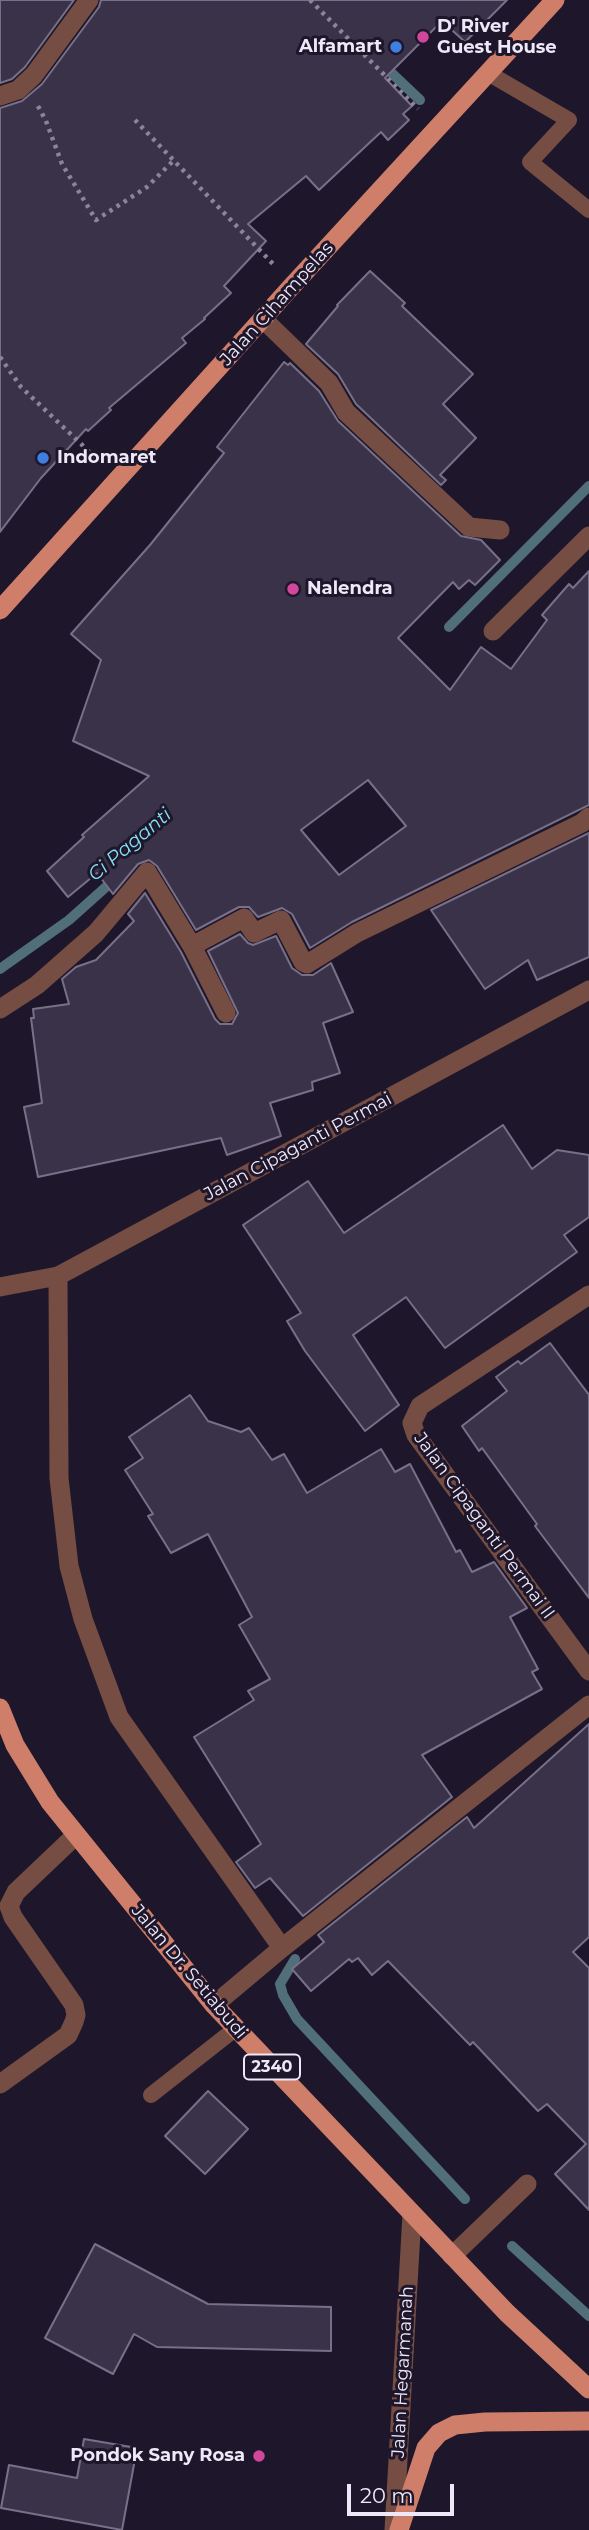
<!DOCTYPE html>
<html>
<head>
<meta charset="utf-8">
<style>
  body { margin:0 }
  #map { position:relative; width:589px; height:2530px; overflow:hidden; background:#1e172b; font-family:Montserrat,sans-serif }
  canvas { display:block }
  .scale { position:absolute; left:347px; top:2484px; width:107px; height:32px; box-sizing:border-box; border:4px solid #eee9f8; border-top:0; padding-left:9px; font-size:21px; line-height:24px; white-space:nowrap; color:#eee9f8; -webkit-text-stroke:5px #1e172b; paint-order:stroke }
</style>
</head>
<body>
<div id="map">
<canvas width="589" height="2530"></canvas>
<div class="scale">20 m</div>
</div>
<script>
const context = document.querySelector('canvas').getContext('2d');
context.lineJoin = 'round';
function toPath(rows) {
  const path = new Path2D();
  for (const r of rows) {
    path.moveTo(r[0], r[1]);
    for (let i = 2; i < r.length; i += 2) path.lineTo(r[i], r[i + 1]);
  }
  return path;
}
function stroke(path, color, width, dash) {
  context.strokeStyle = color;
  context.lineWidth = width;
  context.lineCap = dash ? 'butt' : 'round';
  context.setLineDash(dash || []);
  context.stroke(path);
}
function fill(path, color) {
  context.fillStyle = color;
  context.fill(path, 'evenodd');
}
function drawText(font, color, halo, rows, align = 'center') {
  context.font = font + ' Montserrat,sans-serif';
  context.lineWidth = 6;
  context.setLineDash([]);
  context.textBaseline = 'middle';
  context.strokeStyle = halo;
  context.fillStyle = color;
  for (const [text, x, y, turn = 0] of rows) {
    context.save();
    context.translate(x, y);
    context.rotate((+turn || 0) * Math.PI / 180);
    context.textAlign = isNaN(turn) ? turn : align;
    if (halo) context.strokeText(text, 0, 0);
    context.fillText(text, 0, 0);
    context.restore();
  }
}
stroke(toPath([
  [381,63,420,100],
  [449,627,589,486],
  [0,969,69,920,116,878],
  [295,1959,280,1984,283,1995,297,2019,465,2199],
  [512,2246,589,2316]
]), '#506f79', 10);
const building = toPath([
  [0,0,74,0,25,67,12,79,0,83,0,0],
  [101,0,507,0,465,42,442,21,385,78,412,106,403,114,409,120,388,140,381,132,319,190,306,176,248,224,266,241,224,286,231,293,204,318,205,319,182,338,186,343,109,408,111,410,88,431,86,429,41,478,0,532,0,108,22,101,42,84,99,7,101,0],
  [370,271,405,303,402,306,473,374,443,404,476,438,440,475,446,480,441,485,356,404,338,374,306,344,338,306,337,305,370,271],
  [284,362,288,365,290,363,319,391,338,421,461,536,481,540,500,560,475,585,469,580,459,589,453,582,398,638,450,690,481,647,511,669,547,620,542,615,569,584,573,588,589,571,589,805,352,922,310,948,292,914,282,908,258,917,249,907,239,907,196,930,157,866,149,860,138,864,113,894,97,873,68,897,47,871,84,837,82,835,149,776,73,741,101,660,71,634,150,545,224,453,217,447,284,362],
  [368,780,406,826,339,875,301,830,368,780],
  [589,833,589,957,537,980,528,960,485,989,431,910,589,833],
  [145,893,181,952,215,1019,220,1024,232,1024,238,1013,208,951,240,934,248,943,253,945,276,936,292,968,302,975,313,975,331,963,353,1012,323,1023,340,1073,312,1082,313,1090,270,1103,281,1136,227,1155,221,1138,38,1177,24,1107,42,1103,31,1018,34,1018,33,1009,69,1004,62,979,76,967,96,960,134,921,128,914,145,893],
  [503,1125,532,1169,557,1150,589,1155,589,1217,564,1235,577,1252,445,1348,406,1297,353,1335,399,1405,365,1431,305,1351,287,1321,301,1313,243,1225,308,1181,344,1233,503,1125],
  [550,1343,589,1395,589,1598,535,1526,537,1524,482,1448,479,1451,462,1426,507,1391,496,1377,518,1361,521,1364,550,1343],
  [190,1395,208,1421,241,1432,249,1428,272,1460,284,1454,307,1493,381,1449,395,1472,410,1464,456,1552,460,1550,472,1572,494,1562,527,1608,510,1617,538,1669,532,1672,542,1689,422,1755,452,1797,303,1916,270,1878,255,1888,236,1862,261,1844,194,1737,254,1700,248,1691,270,1679,239,1625,252,1617,208,1534,171,1553,148,1516,153,1514,125,1470,143,1458,129,1437,190,1395],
  [589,1724,589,1937,573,1952,589,1968,589,2210,555,2174,586,2144,547,2104,538,2111,473,2042,470,2045,388,1961,372,1975,358,1958,352,1962,349,1959,311,1991,292,1969,324,1942,318,1935,467,1817,474,1828,589,1724],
  [208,2091,248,2129,205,2174,165,2136,208,2091],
  [95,2244,208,2304,331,2307,331,2351,157,2347,134,2334,113,2374,45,2338,95,2244],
  [84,2439,137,2448,122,2530,1,2508,9,2465,77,2478,84,2439]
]);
fill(building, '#3a3248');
stroke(building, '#787089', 2);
stroke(toPath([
  [310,0,418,109],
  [38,106,46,121,62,164,96,220,147,187,173,161],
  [135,120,273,264],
  [0,357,21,387,98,460]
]), '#8b8597', 4.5, [3.5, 5]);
stroke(toPath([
  [488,73,569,120,530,162,589,210],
  [151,2095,235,2029]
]), '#754d43', 16);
stroke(toPath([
  [0,96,18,90,34,75,89,0],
  [263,319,329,383,346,412,469,527,500,530],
  [493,631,589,536],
  [192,946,244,918,254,933,281,920,303,962,307,964,357,933,582,823,589,817],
  [0,1009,37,985,96,933,147,872,192,946,226,1013],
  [58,1276,59,1478,69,1566,83,1619,119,1717,282,1948],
  [0,1287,58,1276,589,990],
  [589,1295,420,1406,412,1423,416,1435,589,1671],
  [214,2005,282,1948,589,1705],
  [0,2084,68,2035,74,2022,76,2015,74,2005,13,1917,9,1906,16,1892,76,1835],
  [452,2256,527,2184]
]), '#754d43', 19);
stroke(toPath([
  [394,2530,412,2214]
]), '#754d43', 19);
stroke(toPath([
  [0,610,292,286,555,0],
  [0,1708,15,1745,50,1802,214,2005,507,2313,589,2389],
  [399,2530,426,2448,439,2433,455,2425,485,2422,589,2421]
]), '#cf7e6a', 19);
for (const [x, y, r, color] of [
  [423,37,7,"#d1479c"],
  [396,47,7,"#3f7fe0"],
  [43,458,7,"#3f7fe0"],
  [293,589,7,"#d1479c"],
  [259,2456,7,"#d1479c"]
]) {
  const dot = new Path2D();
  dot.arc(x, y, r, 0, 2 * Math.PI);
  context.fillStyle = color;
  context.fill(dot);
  stroke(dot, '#1e172b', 2.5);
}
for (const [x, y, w] of [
  [272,2067,56]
]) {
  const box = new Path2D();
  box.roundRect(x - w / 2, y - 12.5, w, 25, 5);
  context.fillStyle = '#1e172b';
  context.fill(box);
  stroke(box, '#eee9f8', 2);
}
drawText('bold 16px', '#eee9f8', null, [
  ["2340",272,2067]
]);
drawText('bold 18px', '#eee9f8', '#1e172b', [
  ["D' River",437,27],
  ["Guest House",437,48],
  ["Alfamart",382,47,"right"],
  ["Indomaret",57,458],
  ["Nalendra",307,589],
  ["Pondok Sany Rosa",245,2456,"right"]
], 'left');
drawText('18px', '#eee9f8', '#1e172b', [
  ["Jalan Cihampelas",277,304,-48],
  ["Jalan Cipaganti Permai",298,1147,-28],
  ["Jalan Cipaganti Permai II",484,1526,54],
  ["Jalan Dr. Setiabudi",189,1972,50],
  ["Jalan Hegarmanah",403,2372,-87]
]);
drawText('italic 19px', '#85e3f7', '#1e172b', [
  ["Ci Paganti",130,845,-40]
]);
</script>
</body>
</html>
